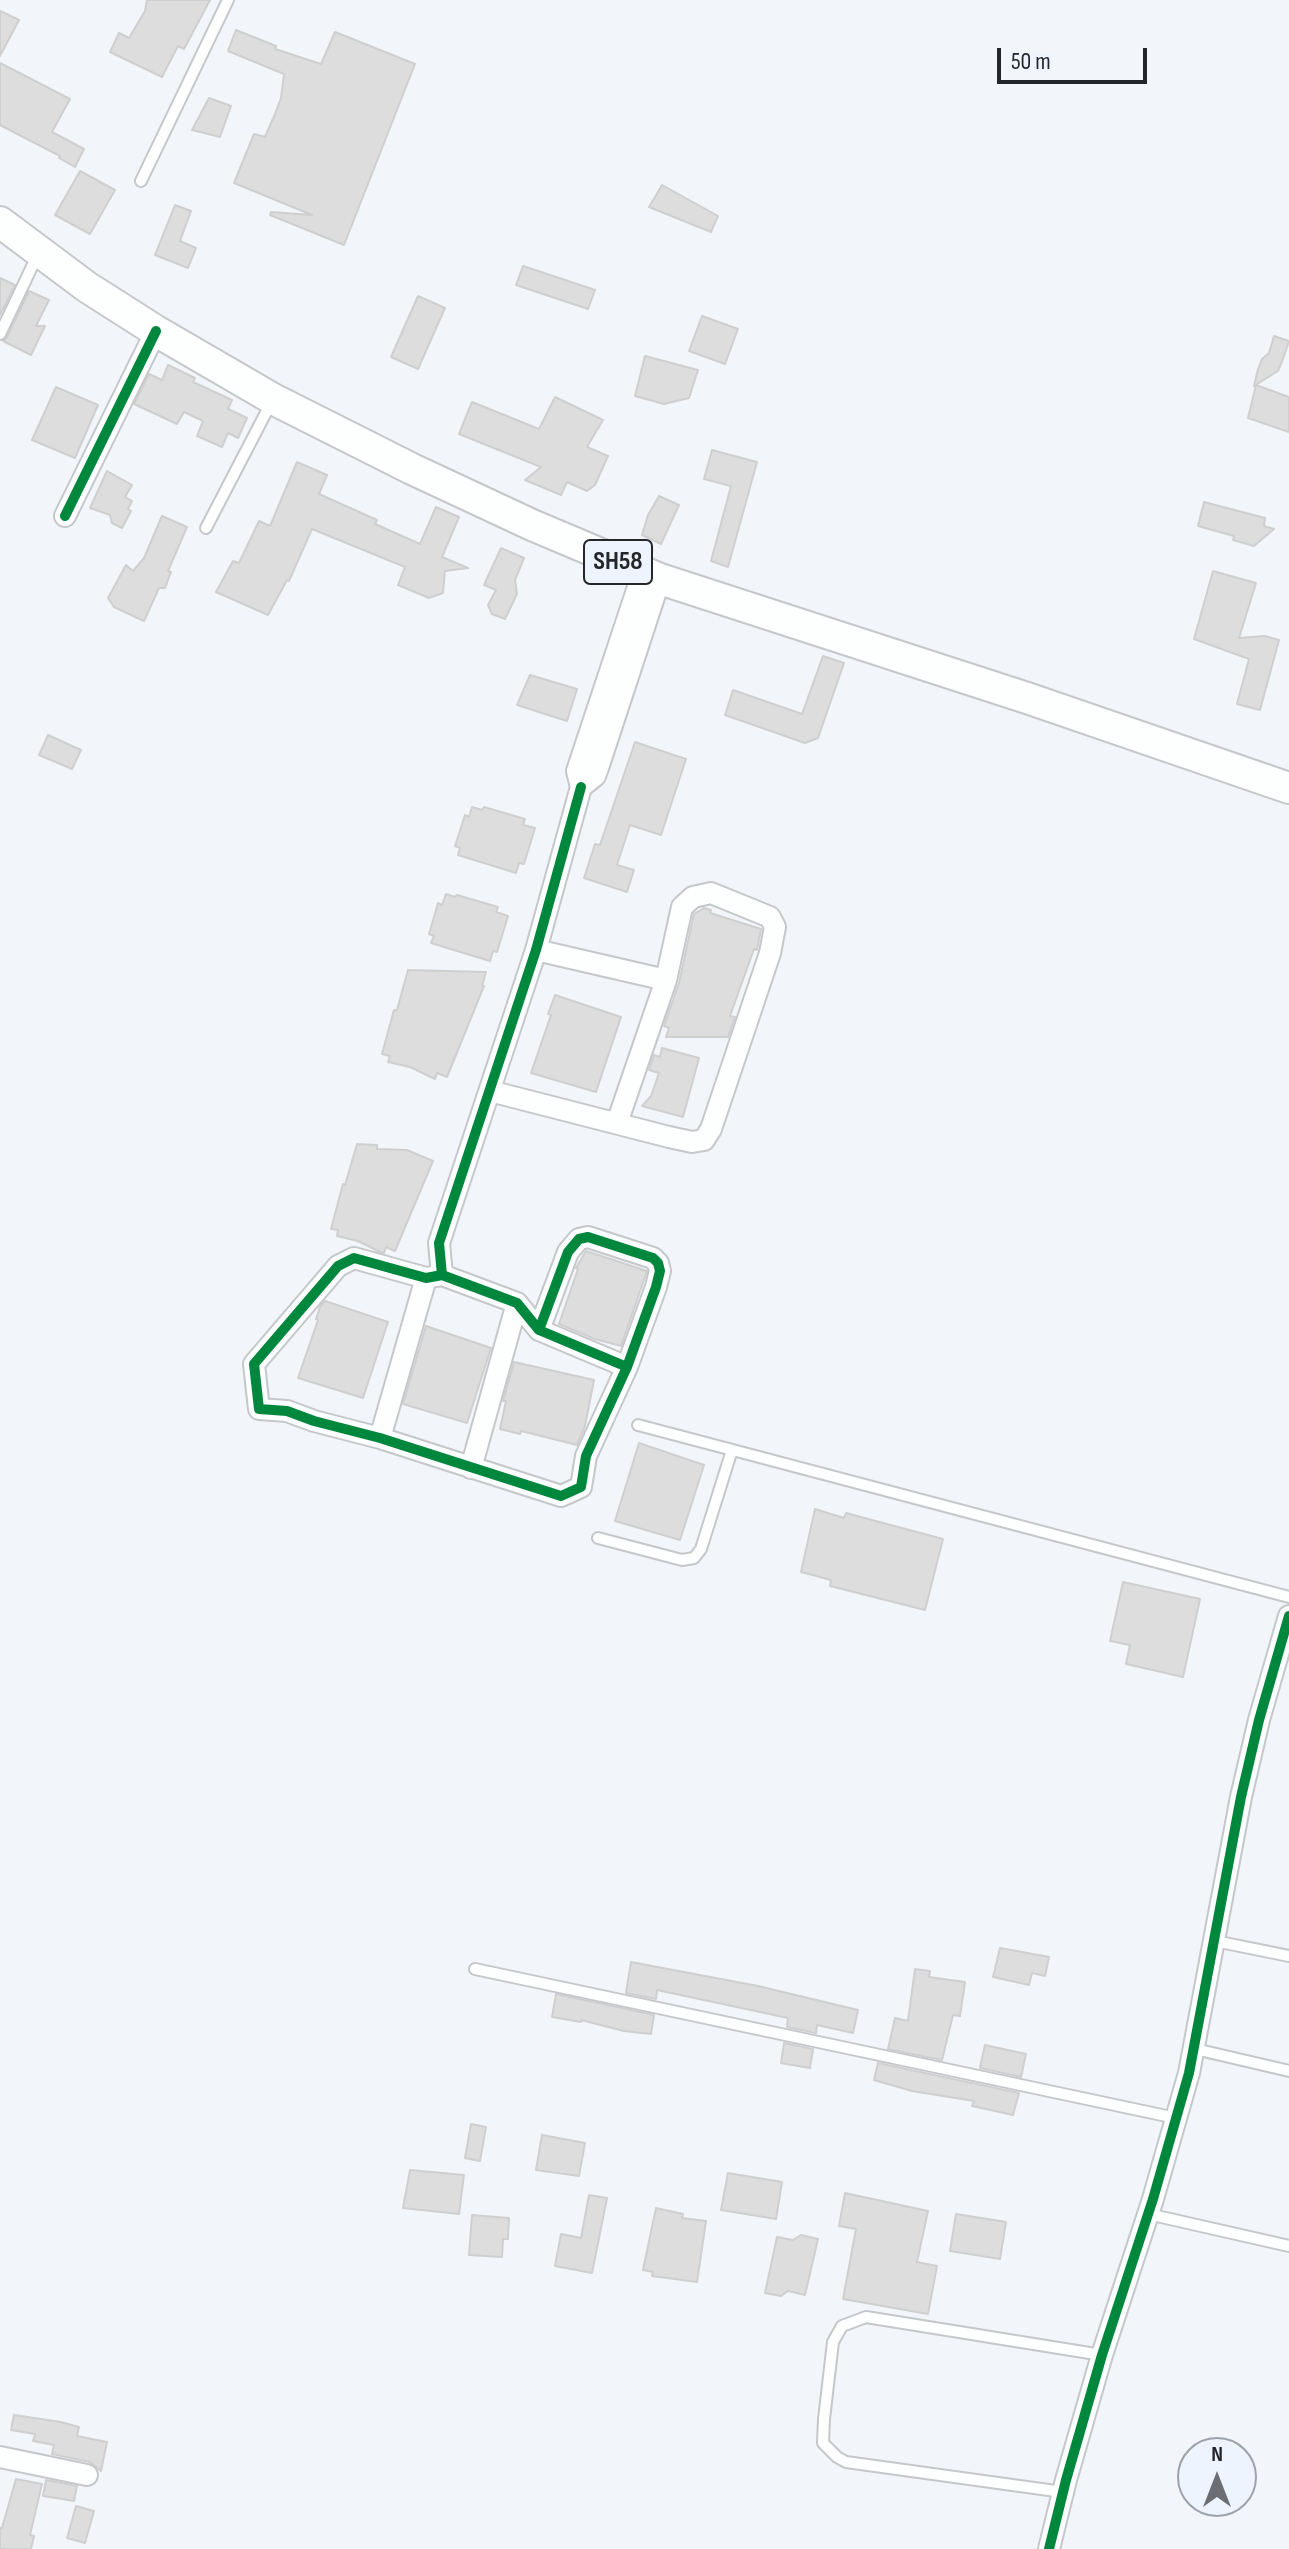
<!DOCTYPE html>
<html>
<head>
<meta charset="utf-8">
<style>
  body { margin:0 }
  #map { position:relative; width:1289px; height:2549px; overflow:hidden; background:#f2f5fa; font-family:"Sofia Sans Condensed",sans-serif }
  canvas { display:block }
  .north { position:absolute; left:1177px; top:2437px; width:80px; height:80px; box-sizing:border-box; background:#eef4fd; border:2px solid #9da2a9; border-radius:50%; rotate:0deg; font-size:22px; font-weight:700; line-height:32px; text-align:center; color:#24262a }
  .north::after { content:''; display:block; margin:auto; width:28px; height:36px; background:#6c6e73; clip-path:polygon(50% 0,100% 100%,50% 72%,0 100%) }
  .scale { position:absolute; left:997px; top:48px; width:150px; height:36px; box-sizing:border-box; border:4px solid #24262a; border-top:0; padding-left:10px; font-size:24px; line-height:28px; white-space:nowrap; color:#24262a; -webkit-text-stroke:6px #eef4fd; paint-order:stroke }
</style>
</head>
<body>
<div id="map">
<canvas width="1289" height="2549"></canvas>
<div class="north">N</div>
<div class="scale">50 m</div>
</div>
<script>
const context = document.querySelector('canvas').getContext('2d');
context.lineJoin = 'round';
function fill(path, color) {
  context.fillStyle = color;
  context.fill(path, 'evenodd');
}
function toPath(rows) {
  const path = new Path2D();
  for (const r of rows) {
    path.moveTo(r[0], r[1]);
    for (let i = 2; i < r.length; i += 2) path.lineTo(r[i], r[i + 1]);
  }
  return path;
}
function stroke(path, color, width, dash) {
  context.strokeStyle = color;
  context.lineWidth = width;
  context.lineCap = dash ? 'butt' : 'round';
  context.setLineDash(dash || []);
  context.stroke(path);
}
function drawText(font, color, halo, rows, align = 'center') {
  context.font = font + ' "Sofia Sans Condensed",sans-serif';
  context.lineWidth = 6;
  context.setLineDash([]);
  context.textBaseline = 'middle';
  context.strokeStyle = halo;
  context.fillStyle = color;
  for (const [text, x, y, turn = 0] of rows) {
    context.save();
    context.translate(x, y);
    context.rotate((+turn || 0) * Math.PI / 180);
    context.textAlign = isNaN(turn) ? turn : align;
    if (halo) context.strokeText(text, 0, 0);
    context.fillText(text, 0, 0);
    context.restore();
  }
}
const building = toPath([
  [147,0,210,0,184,49,178,46,162,77,110,52,119,33,129,38,145,11,147,0],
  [0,11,19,20,0,56,0,11],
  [236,30,276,46,275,49,321,64,335,32,415,64,344,245,270,215,271,212,312,215,234,183,254,134,265,137,275,114,281,98,284,74,228,51,236,30],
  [0,63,70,99,52,132,84,149,75,167,59,158,60,156,0,125,0,63],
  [209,98,231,106,220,137,192,130,209,98],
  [80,171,115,190,90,234,55,215,80,171],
  [662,185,718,216,711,232,649,207,662,185],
  [175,205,191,211,180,241,196,248,188,268,155,255,175,205],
  [523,266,595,290,588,309,516,285,523,266],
  [0,278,15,285,0,315,0,278],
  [29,291,49,300,36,326,45,326,31,355,3,341,7,337,29,291],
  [418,296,445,308,418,369,391,357,418,296],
  [702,316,738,329,725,364,689,351,702,316],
  [1274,336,1289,341,1283,359,1278,371,1254,386,1258,369,1262,359,1269,353,1274,336],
  [645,356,698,370,689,398,664,404,635,396,645,356],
  [168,365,195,378,193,382,232,400,228,409,247,418,238,438,228,433,222,447,197,436,203,421,184,412,177,424,134,404,149,374,162,380,168,365],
  [1256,385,1289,397,1289,432,1248,418,1256,385],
  [56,387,98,405,75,458,32,440,56,387],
  [555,397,603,420,587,447,608,456,595,485,587,491,567,482,561,495,525,480,541,467,459,434,472,402,539,429,555,397],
  [712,450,757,462,728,567,711,561,731,486,704,479,712,450],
  [297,462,327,475,319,494,377,520,375,524,420,544,436,507,459,517,442,557,468,568,445,571,443,593,429,598,398,585,405,567,312,529,289,581,287,580,268,615,216,592,233,561,239,563,259,521,270,526,297,462],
  [107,471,132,485,125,497,132,501,128,509,131,511,122,528,112,523,110,515,90,508,107,471],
  [659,496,679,505,661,544,642,535,648,515,659,496],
  [1204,502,1265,518,1264,526,1274,529,1254,546,1233,540,1234,536,1198,526,1204,502],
  [162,516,187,527,168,571,171,572,165,588,159,588,144,621,114,607,108,598,126,565,133,571,144,558,162,516],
  [501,548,524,558,515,580,517,594,505,619,492,614,488,605,496,590,484,585,501,548],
  [1213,571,1256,583,1239,638,1265,636,1279,640,1260,710,1237,704,1249,659,1194,639,1213,571],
  [823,656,844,663,818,738,805,743,725,715,733,690,802,714,823,656],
  [530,675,577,689,567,721,517,705,530,675],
  [48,735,81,750,72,769,39,755,48,735],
  [635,742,686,759,661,835,630,825,617,865,634,870,627,892,584,878,595,844,600,845,635,742],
  [472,807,482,810,484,807,525,819,523,825,535,828,524,864,519,863,516,873,458,855,460,848,455,846,465,815,469,817,472,807],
  [446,894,455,897,457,895,498,907,496,912,508,916,497,952,493,951,490,961,431,943,434,936,429,934,438,903,442,905,446,894],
  [704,908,711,910,710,913,761,929,757,950,754,949,730,1016,735,1017,728,1037,666,1037,669,1028,664,1026,679,983,694,914,704,908],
  [408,970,486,972,482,986,484,986,447,1077,437,1073,435,1079,410,1067,388,1062,390,1056,382,1054,394,1010,397,1010,408,970],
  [555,995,621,1017,596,1092,531,1073,551,1015,548,1014,555,995],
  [662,1048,699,1058,683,1117,642,1106,651,1096,659,1073,649,1070,654,1055,660,1057,662,1048],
  [357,1144,377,1145,377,1149,407,1150,433,1161,395,1251,386,1247,384,1253,380,1252,358,1241,337,1236,338,1230,331,1229,343,1184,345,1185,357,1144],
  [586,1251,647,1271,621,1346,595,1339,559,1324,578,1269,576,1268,586,1251],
  [325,1301,388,1322,363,1398,298,1378,318,1320,316,1319,320,1307,325,1301],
  [426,1326,491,1348,467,1423,403,1404,426,1326],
  [514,1362,594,1380,585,1426,577,1445,521,1431,520,1434,500,1429,506,1401,503,1401,514,1362],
  [639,1443,704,1465,680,1540,615,1521,639,1443],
  [815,1509,844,1518,846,1513,943,1539,925,1610,830,1586,831,1580,801,1572,815,1509],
  [1123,1582,1200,1599,1183,1677,1126,1664,1130,1645,1110,1641,1123,1582],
  [1000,1948,1049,1957,1045,1976,1032,1973,1029,1985,993,1977,1000,1948],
  [631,1962,758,1986,858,2010,853,2033,817,2025,816,2033,787,2027,788,2018,657,1990,656,1999,626,1993,631,1962],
  [915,1969,930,1971,929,1977,965,1982,960,2016,953,2015,942,2060,888,2049,895,2018,908,2021,915,1969],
  [556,1994,654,2015,651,2034,624,2031,581,2020,581,2022,552,2017,556,1994],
  [784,2043,813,2049,810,2068,781,2063,784,2043],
  [985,2045,1026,2054,1021,2077,980,2068,985,2045],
  [878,2063,1019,2093,1013,2115,972,2106,974,2101,912,2091,874,2080,878,2063],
  [471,2124,486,2127,480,2161,465,2158,471,2124],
  [542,2135,585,2143,579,2176,536,2170,542,2135],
  [410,2170,464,2175,459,2214,403,2208,410,2170],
  [728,2173,782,2182,776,2219,721,2210,728,2173],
  [845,2193,928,2211,917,2262,937,2266,928,2314,843,2299,856,2229,839,2226,845,2193],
  [589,2195,607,2198,592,2273,555,2266,561,2234,581,2238,589,2195],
  [656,2208,683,2214,682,2218,706,2221,697,2282,652,2276,653,2272,643,2270,656,2208],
  [956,2214,1006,2222,1000,2259,950,2251,956,2214],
  [472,2215,509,2218,508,2239,503,2239,502,2257,469,2255,472,2215],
  [801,2235,818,2239,805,2295,788,2291,781,2296,765,2293,777,2237,793,2240,801,2235],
  [14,2415,61,2422,79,2427,77,2436,107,2442,101,2471,90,2462,52,2454,54,2445,33,2441,35,2434,11,2430,14,2415],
  [16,2479,42,2484,30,2535,34,2536,31,2549,0,2549,0,2528,2,2528,16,2479],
  [46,2480,77,2486,74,2501,43,2496,46,2480],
  [76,2506,94,2511,85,2543,67,2538,76,2506]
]);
fill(building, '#ddddde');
stroke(building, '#cfcfd0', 2);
const lane = toPath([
  [141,181,228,0],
  [0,334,38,254],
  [206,528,272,401],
  [638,1425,1289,1597],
  [598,1538,682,1560,694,1558,701,1549,732,1450],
  [1215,1941,1289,1956],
  [475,1969,1176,2118],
  [1195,2049,1289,2071],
  [1148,2214,1289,2246],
  [1063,2492,846,2462,837,2457,823,2443,824,2419,833,2342,842,2326,866,2317,1102,2355]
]);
const street = toPath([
  [65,516,156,331],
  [643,572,577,771,581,787,595,776,599,765,660,579],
  [536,950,666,980],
  [490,1091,669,1137,692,1142,704,1140,711,1129,770,953,775,927,770,917,711,893,693,897,682,907,666,980,617,1123],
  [442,1275,439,1243,536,950,581,787],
  [539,1330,568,1252,579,1239,588,1237,653,1258,658,1263,660,1271,656,1287,627,1367,586,1456,581,1487,561,1496,380,1438,314,1421,287,1411,259,1409,254,1364,338,1266,354,1258,426,1278,442,1275,517,1303,539,1330,627,1367],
  [380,1438,426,1278],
  [471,1468,517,1303],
  [0,2457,87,2475],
  [1049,2549,1066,2480,1102,2355,1153,2199,1189,2073,1241,1797,1259,1720,1289,1616]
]);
const primary = toPath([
  [0,222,87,287,156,331,273,399,412,469,532,525,660,579,1027,698,1289,788]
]);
stroke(lane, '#c5c7cb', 14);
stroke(street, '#c5c7cb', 24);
stroke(primary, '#c5c7cb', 34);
stroke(lane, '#fdfefe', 10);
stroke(street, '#fdfefe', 20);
stroke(primary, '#fdfefe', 30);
stroke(toPath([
  [65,516,156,331],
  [442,1275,439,1243,536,950,581,787],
  [539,1330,568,1252,579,1239,588,1237,653,1258,658,1263,660,1271,656,1287,627,1367,586,1456,581,1487,561,1496,380,1438,314,1421,287,1411,259,1409,254,1364,338,1266,354,1258,426,1278,442,1275,517,1303,539,1330,627,1367],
  [1049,2549,1066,2480,1102,2355,1153,2199,1189,2073,1241,1797,1259,1720,1289,1616]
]), '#00873e', 10);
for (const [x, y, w] of [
  [618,562,68]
]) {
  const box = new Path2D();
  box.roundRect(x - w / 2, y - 22, w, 44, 6);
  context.fillStyle = '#eef4fd';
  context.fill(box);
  stroke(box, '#24262a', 2);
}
drawText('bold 26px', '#24262a', null, [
  ["SH58",618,562]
]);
</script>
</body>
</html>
